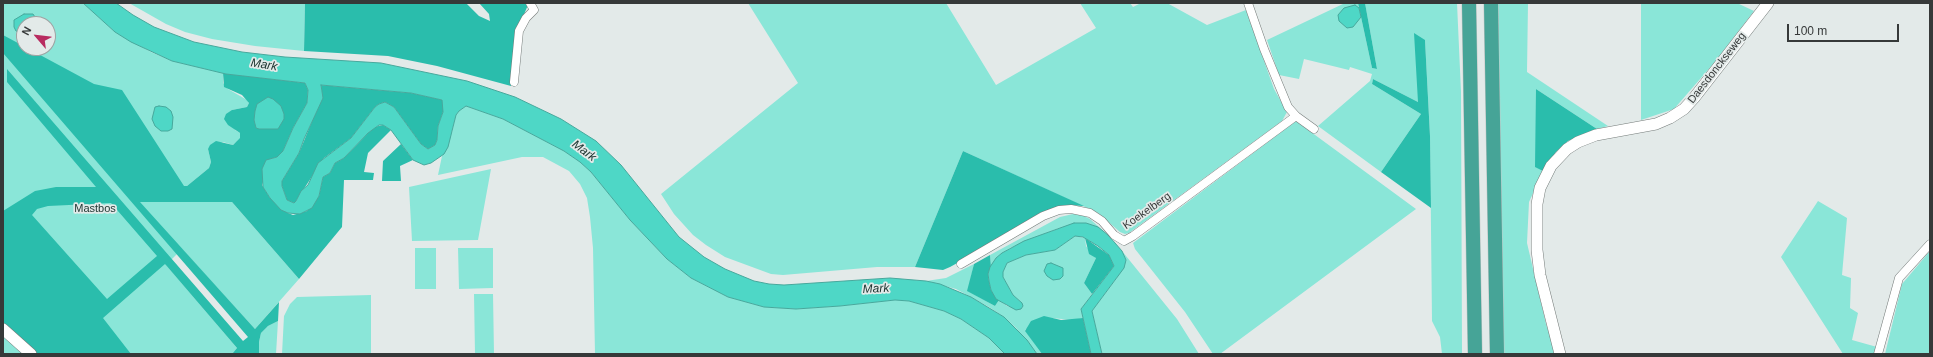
<!DOCTYPE html>
<html>
<head>
<meta charset="utf-8">
<style>
  body { margin:0 }
  #map { position:relative; width:1933px; height:357px; overflow:hidden; background:#e3eae9; font-family:Helvetica,sans-serif }
  canvas { display:block }
  .frame { position:absolute; inset:0; border:4px solid #363939; pointer-events:none }
  .north { position:absolute; left:16px; top:16px; width:40px; height:40px; box-sizing:border-box; background:#e3eae9; border:1px solid #9ea3a3; border-radius:50%; rotate:298deg; font-size:11px; font-weight:700; line-height:16px; text-align:center; color:#363939 }
  .north::after { content:''; display:block; margin:auto; width:14px; height:18px; background:#b82b60; clip-path:polygon(50% 0,100% 100%,50% 72%,0 100%) }
  .scale { position:absolute; left:1787px; top:24px; width:112px; height:18px; box-sizing:border-box; border:2px solid #363939; border-top:0; padding-left:5px; font-size:12px; line-height:14px; white-space:nowrap; color:#363939; -webkit-text-stroke:3px #e3eae9; paint-order:stroke }
</style>
</head>
<body>
<div id="map">
<canvas width="1933" height="357"></canvas>
<div class="frame"></div>
<div class="north">N</div>
<div class="scale">100 m</div>
</div>
<script>
const context = document.querySelector('canvas').getContext('2d');
context.lineJoin = 'round';
function fill(path, color) {
  context.fillStyle = color;
  context.fill(path, 'evenodd');
}
function toPath(rows) {
  const path = new Path2D();
  for (const r of rows) {
    path.moveTo(r[0], r[1]);
    for (let i = 2; i < r.length; i += 2) path.lineTo(r[i], r[i + 1]);
  }
  return path;
}
function stroke(path, color, width, dash) {
  context.strokeStyle = color;
  context.lineWidth = width;
  context.lineCap = dash ? 'butt' : 'round';
  context.setLineDash(dash || []);
  context.stroke(path);
}
function drawText(font, color, halo, rows, align = 'center') {
  context.font = font + ' Helvetica,sans-serif';
  context.lineWidth = 3.5;
  context.setLineDash([]);
  context.textBaseline = 'middle';
  context.strokeStyle = halo;
  context.fillStyle = color;
  for (const [text, x, y, turn = 0] of rows) {
    context.save();
    context.translate(x, y);
    context.rotate((+turn || 0) * Math.PI / 180);
    context.textAlign = isNaN(turn) ? turn : align;
    if (halo) context.strokeText(text, 0, 0);
    context.fillText(text, 0, 0);
    context.restore();
  }
}
fill(toPath([
  [3,3,83,3,115,32,151,52,172,61,223,73,223,83,228,89,247,100,249,103,247,107,232,110,235,130,240,133,241,138,233,145,223,142,208,149,211,162,209,168,187,186,196,202,232,202,299,279,255,329,182,249,166,265,237,348,232,354,3,354],
  [24,14,37,20,37,24,48,24,48,48,24,48,24,34,22,34],
  [129,3,305,3,304,51,255,46,212,39,185,32,166,24],
  [748,3,946,3,996,85,1096,28,1080,3,1130,3,1133,7,1141,3,1167,3,1207,25,1246,10,1274,89,1287,112,1282,121,1129,233,1125,234,1120,232,1098,213,963,151,915,267,877,267,783,275,771,274,725,257,706,245,693,235,674,214,661,194,798,83],
  [1345,3,1358,3,1372,68,1377,69,1365,3,1457,3,1461,92,1462,354,1442,354,1440,337,1432,321,1430,136,1425,40,1418,102,1373,79,1372,84,1421,114,1381,172,1318,126,1370,81,1372,74,1350,67,1349,70,1304,59,1299,79,1279,75,1267,40],
  [1498,3,1528,3,1527,72,1608,126,1597,129,1536,89,1543,171,1529,202,1527,243,1546,324,1556,354,1501,354],
  [1641,3,1737,3,1754,11,1714,63,1674,109,1641,120],
  [466,106,503,119,564,151,580,162,591,172,630,220,667,259,691,278,728,297,764,307,796,309,840,306,895,300,909,301,944,311,961,319,989,338,1005,354,595,354,593,248,590,217,587,198,580,184,569,171,543,157,522,157,438,175,442,156,452,132,456,115,459,111],
  [1296,121,1416,209,1220,354,1213,354,1185,312,1135,249,1133,243],
  [491,169,478,240,412,241,409,187],
  [1818,201,1847,218,1842,275,1851,278,1850,308,1858,313,1852,340,1877,347,1874,354,1843,354,1781,257],
  [1073,214,1082,215,1090,219,1108,235,1098,227,1059,228,1010,248,996,258,991,267,990,255,1060,217],
  [1075,236,1085,238,1086,246,1096,258,1084,283,1092,294,1081,309,1083,318,1073,320,1051,318,1025,330,1042,354,1037,354,1016,328,1004,317,989,307,956,289,926,281,946,278,974,264,968,291,995,306,999,300,1007,306,1021,309,1023,306,1022,303,1013,295,1003,277,1003,272,1007,263,1026,255,1055,250],
  [415,248,436,248,436,289,415,289],
  [458,248,493,248,493,288,459,289],
  [1122,251,1177,319,1199,354,1102,354,1092,311,1116,279,1126,260],
  [1930,251,1930,354,1885,354,1902,284],
  [474,294,493,294,494,354,475,354],
  [371,295,371,354,282,354,284,316,290,304,297,297],
  [278,321,276,354,259,354,259,342,261,333,268,326]
]), '#8ae6d8');
fill(toPath([
  [305,3,466,3,479,16,490,21,489,14,479,3,526,3,528,5,519,26,514,54,511,86,437,66,388,56,304,51],
  [1358,3,1365,3,1377,69,1372,68],
  [1414,33,1425,40,1430,136,1431,208,1381,172,1421,114,1372,84,1373,79,1418,102],
  [3,35,94,84,122,90,184,186,187,186,209,168,211,162,208,149,210,145,216,141,233,145,240,138,240,133,228,125,224,119,226,114,232,110,247,107,249,103,242,95,224,87,223,73,305,83,308,90,307,103,293,128,283,151,280,156,271,159,262,185,270,198,288,213,293,215,307,211,319,196,323,177,330,173,335,163,344,158,374,127,383,125,391,130,368,153,364,172,374,173,373,180,344,180,342,227,299,279,232,202,140,202,255,329,279,302,278,321,268,326,261,333,259,342,259,354,232,354,237,348,165,264,103,318,131,354,38,354,3,323,3,211,35,191,56,187,96,187,7,82,7,69,243,341,248,337,3,53],
  [111,203,157,256,107,299,32,215,37,209,48,206],
  [321,85,411,93,443,100,443,112,438,126,437,140,435,145,428,149,421,144,394,107,385,102,379,104,375,107,351,138,324,158,296,201,294,203,287,200,282,186,282,181,299,153,322,97],
  [1536,89,1597,129,1568,141,1556,152,1543,171,1535,167],
  [401,144,413,160,400,166,401,181,382,181,383,161],
  [963,151,1084,206,1067,205,1058,208,950,267,943,270,915,267],
  [1085,238,1109,255,1114,266,1092,294,1084,283,1096,258,1089,254],
  [990,255,991,267,988,274,989,281,991,290,999,300,995,306,967,291,974,264],
  [1044,316,1061,320,1083,318,1091,354,1042,354,1025,331,1031,321]
]), '#2abdac');
const water = toPath([
  [83,3,116,3,133,15,154,27,194,42,242,52,285,57,381,63,467,81,515,97,561,119,596,141,621,165,679,237,704,257,725,269,754,281,769,284,784,285,890,278,926,281,940,284,971,297,1004,317,1027,340,1037,354,1005,354,989,338,961,319,944,311,909,301,895,300,840,306,796,309,764,307,728,297,691,278,667,259,630,220,591,172,580,162,564,151,503,119,466,106,459,111,456,115,448,147,444,154,431,163,424,165,413,160,391,130,383,125,379,125,368,133,344,158,335,163,330,173,323,177,319,196,312,208,300,214,288,213,281,210,270,198,263,187,262,169,266,160,277,157,283,151,293,128,307,103,308,90,305,83,226,74,172,61,131,42,115,32,83,3],
  [321,85,411,93,442,100,443,112,438,126,437,140,435,145,428,149,421,144,394,107,385,102,379,104,375,107,351,138,318,163,308,185,301,191,296,201,294,203,287,200,282,186,282,181,299,153,304,139,323,98,321,85],
  [1355,5,1359,8,1361,17,1353,27,1347,28,1339,21,1338,15,1344,8,1355,5],
  [24,14,33,14,37,20,37,24,24,24,24,34,23,34,16,31,14,27,14,20,24,14],
  [268,97,273,99,281,106,284,114,284,119,278,129,259,129,256,128,254,120,255,111,257,104,268,97],
  [159,106,166,107,171,111,173,117,172,129,168,131,161,131,155,126,152,119,155,107,159,106],
  [1074,223,1086,223,1098,227,1108,235,1122,251,1126,260,1124,268,1092,311,1102,354,1091,354,1081,309,1114,266,1109,255,1098,246,1083,237,1075,236,1055,250,1026,255,1007,263,1003,272,1003,277,1013,295,1022,303,1023,306,1021,309,1016,310,996,299,991,290,989,281,988,274,990,267,996,258,1002,253,1024,241,1074,223],
  [1051,263,1063,268,1063,276,1060,279,1053,280,1047,276,1044,271,1047,264,1051,263]
]);
fill(water, '#4ed7c6');
stroke(water, '#47a89c', 1);
const street = toPath([
  [1248,3,1264,49,1288,107,1296,116,1314,129],
  [514,82,519,31,526,18,534,10,530,3],
  [961,264,1043,216,1059,210,1071,209,1090,213,1102,221,1114,235,1124,241,1133,236,1296,116],
  [1878,354,1899,278,1930,244]
]);
const secondary = toPath([
  [3,329,31,354],
  [1560,354,1540,275,1537,250,1537,204,1540,188,1551,166,1567,149,1578,142,1596,135,1656,124,1670,118,1684,109,1694,98,1768,3]
]);
const highway = toPath([
  [1469,3,1475,354],
  [1491,3,1497,354]
]);
stroke(street, '#757c7a', 9);
stroke(secondary, '#757c7a', 12);
stroke(highway, '#c3c4c4', 15);
stroke(street, '#fff', 8);
stroke(secondary, '#fff', 11);
stroke(highway, '#46a497', 14);
drawText('11px', '#363939', '#e3eae9', [
  ["Daesdonckseweg",1717,68,-52],
  ["Koekelberg",1147,211,-35]
]);
drawText('11px', '#223935', '#e3eae9', [
  ["Mastbos",95,209]
]);
drawText('italic 12px', '#1a312d', '#e3eae9', [
  ["Mark",264,65,9],
  ["Mark",584,151,37],
  ["Mark",876,289,-3]
]);
</script>
</body>
</html>
